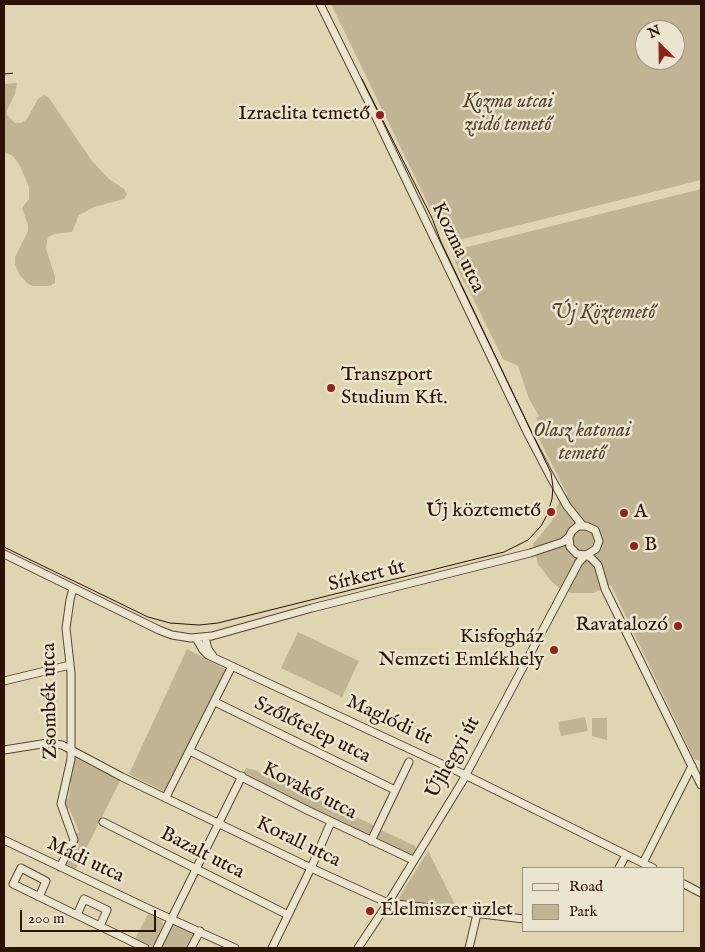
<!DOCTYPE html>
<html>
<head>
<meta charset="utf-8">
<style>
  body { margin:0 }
  #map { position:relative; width:705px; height:952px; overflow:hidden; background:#e0d5b3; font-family:"IM FELL English",serif }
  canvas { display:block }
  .frame { position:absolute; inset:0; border:5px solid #2c1305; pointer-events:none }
  .legend { position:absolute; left:522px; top:867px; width:162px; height:65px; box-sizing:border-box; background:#ebe4ce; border:1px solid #9f907e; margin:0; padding:6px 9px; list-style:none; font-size:15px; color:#2c1305 }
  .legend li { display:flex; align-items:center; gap:10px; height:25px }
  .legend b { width:25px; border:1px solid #9f907e }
  .north { position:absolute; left:635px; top:20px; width:50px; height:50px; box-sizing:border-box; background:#ebe4ce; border:1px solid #9f907e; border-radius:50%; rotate:337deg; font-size:14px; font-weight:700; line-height:20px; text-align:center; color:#2c1305 }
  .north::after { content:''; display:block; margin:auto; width:18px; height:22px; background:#8f2418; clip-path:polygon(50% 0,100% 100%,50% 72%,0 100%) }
  .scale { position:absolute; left:20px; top:910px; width:136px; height:22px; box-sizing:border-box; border:2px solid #2c1305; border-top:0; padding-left:6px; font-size:15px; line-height:18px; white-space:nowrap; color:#2c1305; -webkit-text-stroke:4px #ebe4ce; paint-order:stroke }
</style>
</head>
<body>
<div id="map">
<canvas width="705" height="952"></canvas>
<div class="frame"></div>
<ul class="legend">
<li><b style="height:6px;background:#ebe4ce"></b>Road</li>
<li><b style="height:14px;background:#c1b495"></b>Park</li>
</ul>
<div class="north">N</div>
<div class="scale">200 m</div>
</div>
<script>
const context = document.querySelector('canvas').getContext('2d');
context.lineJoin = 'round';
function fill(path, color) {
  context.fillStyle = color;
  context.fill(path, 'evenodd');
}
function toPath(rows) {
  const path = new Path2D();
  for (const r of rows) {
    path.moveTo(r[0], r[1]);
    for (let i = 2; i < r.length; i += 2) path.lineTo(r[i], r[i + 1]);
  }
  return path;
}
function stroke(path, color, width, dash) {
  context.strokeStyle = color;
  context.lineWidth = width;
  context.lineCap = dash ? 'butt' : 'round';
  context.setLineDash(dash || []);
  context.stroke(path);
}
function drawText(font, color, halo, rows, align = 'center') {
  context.font = font + ' "IM FELL English",serif';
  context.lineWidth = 5;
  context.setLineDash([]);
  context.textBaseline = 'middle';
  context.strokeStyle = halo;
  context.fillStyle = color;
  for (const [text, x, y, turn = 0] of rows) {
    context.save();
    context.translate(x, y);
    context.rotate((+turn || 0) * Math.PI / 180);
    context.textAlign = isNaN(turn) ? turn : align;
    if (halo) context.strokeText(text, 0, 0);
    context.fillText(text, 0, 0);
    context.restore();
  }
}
fill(toPath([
  [331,4,701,4,701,180,447,243],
  [645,30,675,30,675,60,645,60],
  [17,83,15,94,7,110,7,115,15,123,21,123,27,119,38,99,44,95,49,98,92,161,109,179,124,189,127,194,124,199,94,207,79,215,72,232,54,234,48,237,46,248,55,277,55,283,50,286,32,286,27,283,19,274,15,264,15,257,28,231,28,225,22,208,29,199,29,187,20,166,13,156,4,152,4,84],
  [701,189,701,761,694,759,611,585,593,593,571,593,560,589,551,581,538,564,533,544,552,521,559,501,567,494,539,439,545,435,536,418,539,416,529,399,518,366,503,359,465,282,464,283,451,251],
  [298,632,359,661,342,697,281,668],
  [187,649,227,670,164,791,129,774],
  [585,717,588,731,561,736,558,722],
  [592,718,607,718,607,740,592,736],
  [76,758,120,781,76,869,65,864,77,840,76,834,79,832,69,808,66,809,64,804,64,799,68,799,71,783,68,782,73,759],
  [246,768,255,770,373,825,374,828,371,835,367,836,243,774],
  [379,829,415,846,416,848,412,855,410,856,375,839],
  [428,851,456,906,399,901,398,899],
  [148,914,161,920,163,924,154,945,149,947,136,942,135,939],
  [171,923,194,934,188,948,159,948]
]), '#c1b495');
const minor = toPath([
  [320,4,374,113,528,434,550,476,567,506,583,526],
  [4,554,159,630,172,635,191,638,212,636,312,608,530,553,563,542,569,537],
  [205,637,208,649,213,656],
  [196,638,203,650,208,655,461,773,653,868],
  [4,681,70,665],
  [215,702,395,790],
  [4,750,48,743,62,745,122,777,311,868,388,903,524,919],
  [190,751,309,811,413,860],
  [166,797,232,666],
  [103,822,288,915],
  [4,840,149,909,235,948],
  [371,841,409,762],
  [643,863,692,766],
  [60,867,74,840,61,804,71,759,71,673,66,628,70,600,73,588],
  [619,868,626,855],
  [684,884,701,893],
  [39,897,46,881,21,868,13,884,145,948],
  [77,915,84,899,107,910,100,926],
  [157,948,242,776],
  [191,948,200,931],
  [272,948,311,868,331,822],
  [358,948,388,903,462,782,579,562,586,555,596,549,599,541,595,530,586,526,578,526,572,531,569,537,570,547,577,554,586,555,591,558,598,565,605,589,701,785],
  [469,948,477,914]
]);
stroke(minor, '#594430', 9);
stroke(minor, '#ebe4ce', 7);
stroke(toPath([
  [4,547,148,617,170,623,199,625,218,623,504,552,528,540,541,526,547,515,552,499,553,487,551,473,441,242,432,218,362,79]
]), '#2c1305', 1);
stroke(toPath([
  [4,74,15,73]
]), '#2c1305', 1, [9, 9]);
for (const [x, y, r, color] of [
  [380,115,5,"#8f2418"],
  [331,388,5,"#8f2418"],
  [551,512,5,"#8f2418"],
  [624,513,5,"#8f2418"],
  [634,546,5,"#8f2418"],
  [678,626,5,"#8f2418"],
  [554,650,5,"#8f2418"],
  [370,911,5,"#8f2418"]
]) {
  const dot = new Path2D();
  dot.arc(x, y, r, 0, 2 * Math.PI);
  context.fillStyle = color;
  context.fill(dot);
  stroke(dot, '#ebe4ce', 2);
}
drawText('italic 20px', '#594330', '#ebe4ce', [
  ["Kozma utcai",508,103],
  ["zsidó temető",508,126],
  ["Új Köztemető",603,314],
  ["Olasz katonai",582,432],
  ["temető",582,455]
]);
drawText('20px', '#2c1305', '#ebe4ce', [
  ["Izraelita temető",370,115],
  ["Transzport",341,376,"left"],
  ["Studium Kft.",341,399,"left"],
  ["Új köztemető",541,512],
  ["A",634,513,"left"],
  ["B",644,546,"left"],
  ["Ravatalozó",668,626],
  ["Kisfogház",544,638],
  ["Nemzeti Emlékhely",544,661],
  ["Élelmiszer üzlet",380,911,"left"]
], 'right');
drawText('20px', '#2c1305', '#ebe4ce', [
  ["Kozma utca",457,248,64],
  ["Sírkert út",367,577,-14],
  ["Zsombék utca",51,701,-91],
  ["Maglódi út",389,721,25],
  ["Szőlőtelep utca",312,731,26],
  ["Újhegyi út",454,758,-61],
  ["Kovakő utca",309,792,27],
  ["Korall utca",298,843,26],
  ["Bazalt utca",202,854,27],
  ["Mádi utca",85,861,25]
]);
</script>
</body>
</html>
